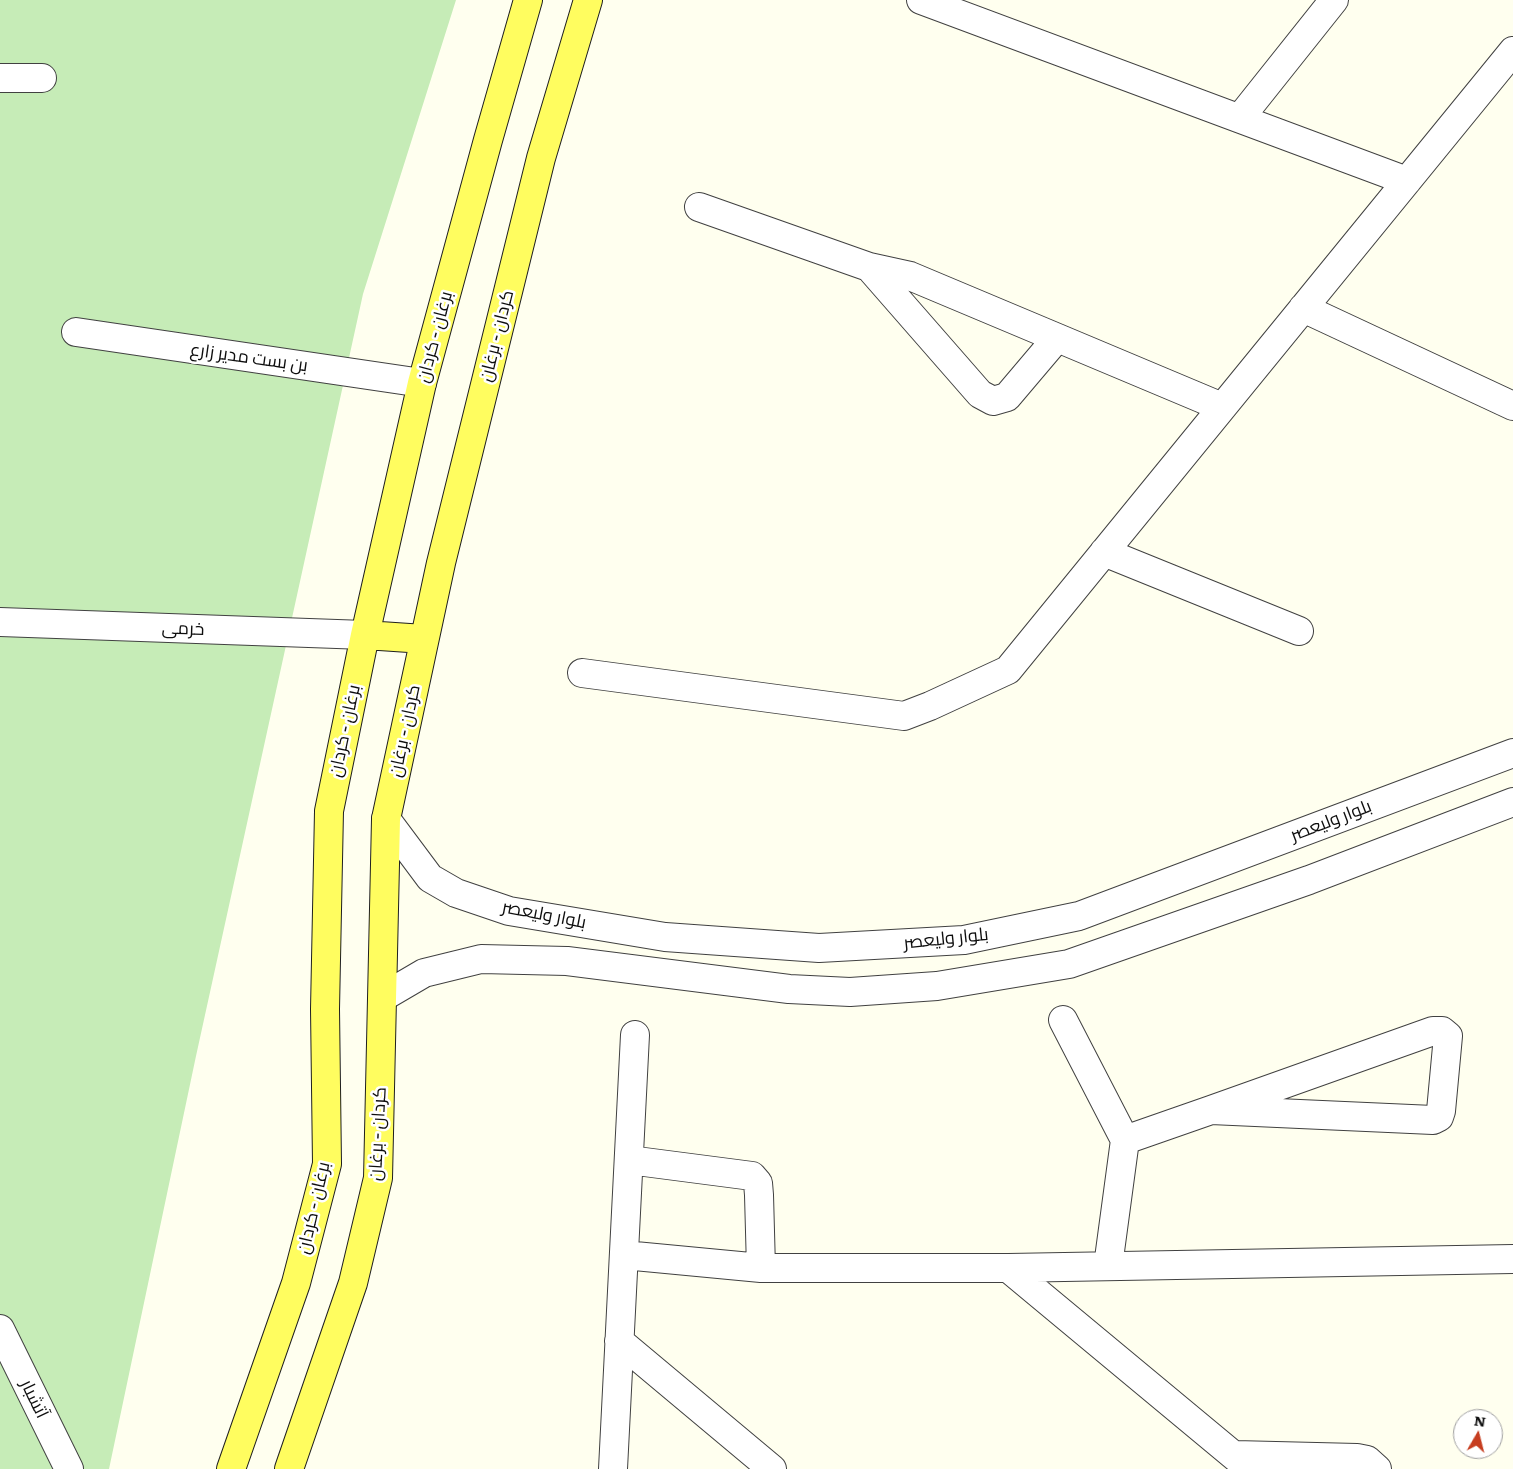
<!DOCTYPE html>
<html>
<head>
<meta charset="utf-8">
<style>
  body { margin:0 }
  #map { position:relative; width:1513px; height:1469px; overflow:hidden; background:#ffffef; font-family:Literata,serif }
  canvas { display:block }
  .north { position:absolute; left:1453px; top:1409px; width:50px; height:50px; box-sizing:border-box; background:#fff; border:1px solid #9f9f9f; border-radius:50%; rotate:8deg; font-size:14px; font-weight:700; line-height:20px; text-align:center; color:#0e0e0e }
  .north::after { content:''; display:block; margin:auto; width:18px; height:22px; background:#c63d1f; clip-path:polygon(50% 0,100% 100%,50% 72%,0 100%) }
</style>
</head>
<body>
<div id="map">
<canvas width="1513" height="1469"></canvas>
<div class="north">N</div>
</div>
<script>
const context = document.querySelector('canvas').getContext('2d');
context.lineJoin = 'round';
function fill(path, color) {
  context.fillStyle = color;
  context.fill(path, 'evenodd');
}
function toPath(rows) {
  const path = new Path2D();
  for (const r of rows) {
    path.moveTo(r[0], r[1]);
    for (let i = 2; i < r.length; i += 2) path.lineTo(r[i], r[i + 1]);
  }
  return path;
}
function stroke(path, color, width, dash) {
  context.strokeStyle = color;
  context.lineWidth = width;
  context.lineCap = dash ? 'butt' : 'round';
  context.setLineDash(dash || []);
  context.stroke(path);
}
function drawText(font, color, halo, rows, align = 'center') {
  context.font = font + ' Literata,Cairo,serif';
  context.lineWidth = 5;
  context.setLineDash([]);
  context.textBaseline = 'middle';
  context.strokeStyle = halo;
  context.fillStyle = color;
  for (const [text, x, y, turn = 0] of rows) {
    context.save();
    context.translate(x, y);
    context.rotate((+turn || 0) * Math.PI / 180);
    context.textAlign = isNaN(turn) ? turn : align;
    if (halo) context.strokeText(text, 0, 0);
    context.fillText(text, 0, 0);
    context.restore();
  }
}
fill(toPath([
  [0,0,456,0,363,294,196,1056,109,1469,0,1469]
]), '#c6ecb7');
const minor = toPath([
  [921,0,1407,181],
  [0,78,42,78],
  [1240,118,1334,0],
  [699,207,869,267,910,276,1222,407],
  [869,267,980,394,993,401,1007,397,1057,338],
  [1303,308,1513,406],
  [76,332,422,383],
  [1104,552,1299,631],
  [0,622,365,635],
  [582,673,904,716,930,706,1008,670,1513,51],
  [386,819,430,878,456,893,509,911,665,937,819,948,964,940,1079,916,1513,753],
  [383,997,424,973,481,959,567,961,789,989,850,992,937,986,1069,964,1309,880,1513,802],
  [1063,1020,1125,1140,1108,1266],
  [1125,1140,1211,1110,1433,1031,1442,1031,1448,1036,1441,1111,1439,1117,1433,1120,1211,1110],
  [629,1160,752,1176,758,1183,759,1195,761,1268],
  [624,1255,761,1268,1008,1268,1513,1259],
  [1008,1268,1250,1469],
  [0,1329,69,1469],
  [619,1341,772,1469],
  [1235,1455,1357,1458,1367,1460,1377,1469],
  [613,1469,635,1035]
]);
const major = toPath([
  [365,635,424,639],
  [231,1469,296,1283,327,1164,325,1009,329,811,365,635,422,383,488,140,528,0],
  [289,1469,353,1283,378,1178,386,819,441,563,541,158,588,0]
]);
stroke(minor, '#414141', 30);
stroke(major, '#1f1f1f', 30);
stroke(minor, '#fff', 28);
stroke(major, '#fffd5f', 28);
drawText('18px', '#0e0e0e', '#fff', [
  ["کردان - برغان",497,336,-76],
  ["برغان - کردان",435,337,-75],
  ["بن بست مدیر زارع",249,358,8],
  ["خرمی",183,629,2],
  ["برغان - کردان",345,731,-78],
  ["کردان - برغان",405,731,-78],
  ["بلوار ولیعصر",1331,821,-21],
  ["بلوار ولیعصر",544,915,11],
  ["بلوار ولیعصر",946,939,-6],
  ["کردان - برغان",378,1134,-87],
  ["برغان - کردان",314,1208,-77],
  ["آتشبار",34,1399,64]
]);
</script>
</body>
</html>
